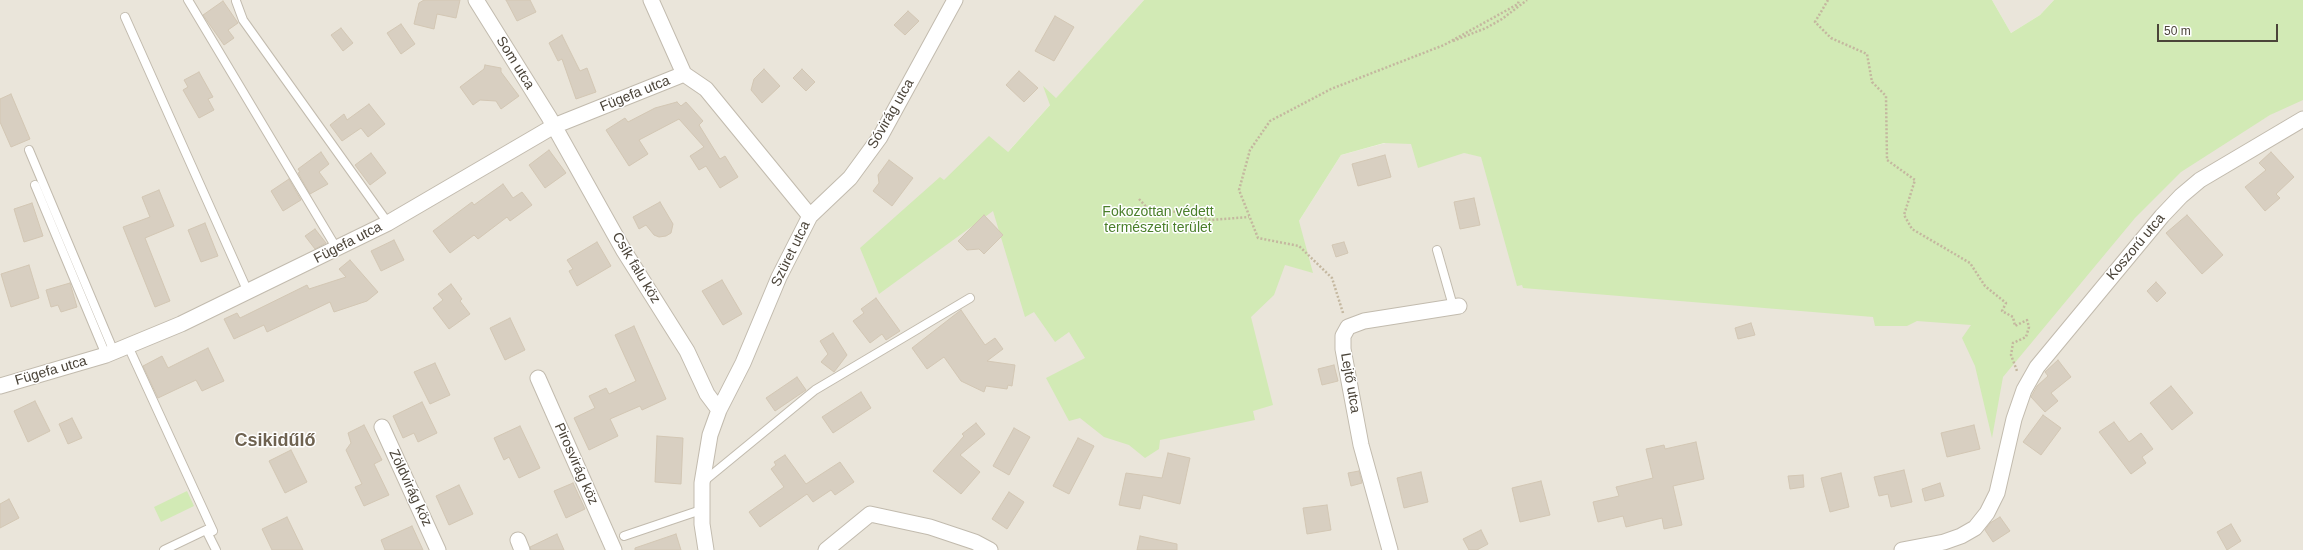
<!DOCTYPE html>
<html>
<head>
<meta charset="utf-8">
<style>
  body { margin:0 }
  #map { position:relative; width:2303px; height:550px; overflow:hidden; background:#f6f3ec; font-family:Helvetica,sans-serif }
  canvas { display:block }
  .scale { position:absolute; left:2157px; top:24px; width:121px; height:18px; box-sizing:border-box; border:2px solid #4b4439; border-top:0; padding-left:5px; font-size:12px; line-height:14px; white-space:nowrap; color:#4b4439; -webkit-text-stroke:3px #fff; paint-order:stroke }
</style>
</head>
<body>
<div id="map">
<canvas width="2303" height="550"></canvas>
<div class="scale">50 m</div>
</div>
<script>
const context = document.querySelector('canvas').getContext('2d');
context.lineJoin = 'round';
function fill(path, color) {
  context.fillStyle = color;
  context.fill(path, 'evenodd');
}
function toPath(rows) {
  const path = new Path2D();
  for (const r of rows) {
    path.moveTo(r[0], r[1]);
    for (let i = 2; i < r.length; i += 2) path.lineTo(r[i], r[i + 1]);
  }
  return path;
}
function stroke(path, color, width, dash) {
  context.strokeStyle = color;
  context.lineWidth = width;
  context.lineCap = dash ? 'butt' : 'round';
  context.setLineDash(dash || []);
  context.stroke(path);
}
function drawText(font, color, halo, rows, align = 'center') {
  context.font = font + ' Helvetica,sans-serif';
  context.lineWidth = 3;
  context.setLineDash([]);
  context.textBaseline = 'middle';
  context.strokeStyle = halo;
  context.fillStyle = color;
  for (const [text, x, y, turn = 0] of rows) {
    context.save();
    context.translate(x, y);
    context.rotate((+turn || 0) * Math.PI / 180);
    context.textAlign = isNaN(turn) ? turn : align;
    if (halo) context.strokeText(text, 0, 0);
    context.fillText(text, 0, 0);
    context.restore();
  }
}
fill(toPath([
  [0,0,1144,0,998,163,1245,306,1341,155,1400,139,1484,157,2174,172,2303,95,2303,550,0,550],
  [1992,0,2054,0,2040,15,2011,33]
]), '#eae5da');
fill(toPath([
  [1144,0,1992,0,2011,33,2040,15,2054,0,2303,0,2303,100,2270,115,2181,172,2135,218,2003,377,1992,438,1975,366,1962,338,1971,325,1917,321,1907,326,1875,326,1873,317,1523,288,1522,285,1517,286,1481,157,1464,153,1418,168,1411,144,1384,143,1341,155,1299,221,1313,273,1285,265,1274,295,1251,317,1273,405,1253,411,1255,420,1160,440,1159,449,1145,458,1129,445,1104,437,1080,418,1069,421,1046,378,1085,358,1069,332,1055,342,1034,312,1025,317,993,211,879,294,860,248,940,177,944,180,989,136,1008,152,1050,105,1043,86,1056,98],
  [187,491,194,506,161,522,154,507]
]), '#d2eab5');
const building = toPath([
  [424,0,460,0,456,18,437,14,434,29,414,24,419,3,424,0],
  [506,0,530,0,536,12,517,21,506,0],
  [223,1,238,23,228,30,234,38,224,45,203,15,223,1],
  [908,11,919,21,905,35,894,25,908,11],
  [1055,16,1074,27,1054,61,1035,51,1055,16],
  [401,24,415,44,401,54,387,33,401,24],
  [341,28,353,43,343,51,331,35,341,28],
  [562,35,580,71,587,68,596,92,576,99,562,59,558,61,549,43,562,35],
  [485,65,501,68,501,72,519,96,501,109,496,101,480,100,473,105,460,87,484,69,485,65],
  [764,69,780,86,762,103,751,90,754,79,764,69],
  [802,69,815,82,806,91,793,78,802,69],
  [1019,71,1038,88,1024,102,1006,85,1019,71],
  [199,72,213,97,208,99,214,110,199,118,183,90,188,87,184,80,199,72],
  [11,94,30,139,11,147,0,122,0,99,11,94],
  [677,102,681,106,686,102,703,121,699,125,720,159,725,156,738,177,720,188,706,166,699,170,690,156,704,147,679,119,639,140,648,154,629,166,606,130,625,118,628,122,655,108,677,102],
  [369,104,385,124,368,137,361,128,342,141,330,125,344,114,347,120,369,104],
  [549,150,566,173,545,188,529,165,549,150],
  [321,152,329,164,319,172,328,184,310,194,298,173,300,172,298,169,321,152],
  [2271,152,2294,177,2276,194,2280,198,2265,211,2245,187,2266,170,2259,163,2271,152],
  [371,153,386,173,370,185,355,165,371,153],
  [1385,155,1391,177,1358,186,1352,164,1385,155],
  [889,160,913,178,892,206,873,191,879,183,878,175,889,160],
  [289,179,301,200,283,211,271,191,289,179],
  [503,184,513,198,522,192,532,205,510,221,507,217,478,239,474,235,450,253,433,231,472,202,474,205,503,184],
  [159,190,174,226,145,238,170,301,155,307,123,227,150,217,142,197,159,190],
  [1474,198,1480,225,1460,229,1454,202,1474,198],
  [660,202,673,224,671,233,666,236,659,237,654,235,646,225,639,229,633,217,660,202],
  [32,203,43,236,24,242,14,209,32,203],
  [984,215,1003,235,984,254,979,249,967,250,958,241,984,215],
  [2187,215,2223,255,2202,274,2166,233,2187,215],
  [205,223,218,256,201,262,188,230,205,223],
  [315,229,326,243,315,249,305,236,315,229],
  [394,240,404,260,381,271,371,251,394,240],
  [597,242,611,266,577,286,569,271,573,269,567,260,597,242],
  [1344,242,1348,253,1336,257,1332,245,1344,242],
  [350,260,378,292,367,301,334,312,330,302,267,332,264,325,234,339,224,319,237,313,240,318,307,285,309,289,346,277,339,269,350,260],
  [29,265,39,298,11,307,1,274,29,265],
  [722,280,742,314,723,325,702,291,722,280],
  [2156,282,2166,293,2157,302,2147,291,2156,282],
  [70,283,77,307,61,312,58,305,51,307,46,290,70,283],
  [451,284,462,299,460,301,470,314,449,329,433,308,443,300,438,294,451,284],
  [876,298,900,331,886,340,882,334,870,343,853,321,864,313,861,309,876,298],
  [961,310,985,345,995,338,1003,349,987,361,1015,365,1012,386,1008,385,1007,389,986,386,984,392,961,381,944,357,927,369,912,348,961,310],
  [510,318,525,350,505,360,490,328,510,318],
  [1751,323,1755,335,1738,339,1735,328,1751,323],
  [634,326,666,399,642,410,640,406,610,419,618,436,589,450,574,418,595,408,589,396,606,388,609,394,636,381,615,335,634,326],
  [833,333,847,355,834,372,821,362,828,354,820,341,833,333],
  [208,348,224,381,202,391,196,380,158,398,143,366,162,356,168,368,208,348],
  [2058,360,2071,377,2051,393,2058,401,2045,412,2031,397,2037,386,2048,376,2045,372,2058,360],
  [435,363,450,395,430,404,414,372,435,363],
  [1334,365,1338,381,1322,385,1318,369,1334,365],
  [797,377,806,390,775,411,766,398,797,377],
  [2171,386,2193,413,2172,430,2150,403,2171,386],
  [861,392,871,408,833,433,822,417,861,392],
  [35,401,50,431,28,442,14,411,35,401],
  [422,402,437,433,418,442,414,433,403,438,393,416,422,402],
  [2043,415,2061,428,2041,455,2023,442,2043,415],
  [72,418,82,438,68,444,59,424,72,418],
  [2114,422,2129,442,2141,433,2153,449,2142,457,2146,463,2131,474,2099,432,2114,422],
  [976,423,985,434,960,455,980,472,961,494,933,471,964,436,962,434,976,423],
  [364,425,382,460,374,464,389,495,364,506,355,487,362,484,346,450,351,443,348,433,364,425],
  [1974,425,1980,449,1947,457,1941,433,1974,425],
  [520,426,540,468,519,478,509,457,504,460,494,438,520,426],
  [1014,428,1030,437,1009,475,993,466,1014,428],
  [657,436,683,438,681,484,655,482,657,436],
  [1078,438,1094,446,1069,494,1053,486,1078,438],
  [1696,442,1704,479,1673,486,1682,525,1664,529,1662,518,1626,527,1623,516,1598,522,1593,502,1619,496,1616,487,1653,478,1646,449,1664,445,1665,449,1696,442],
  [291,450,307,482,285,493,269,461,291,450],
  [1168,453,1190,458,1180,504,1143,495,1140,509,1119,505,1126,473,1162,478,1168,453],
  [785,455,806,484,840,462,854,482,835,495,831,490,813,502,807,494,760,527,749,512,784,487,771,469,776,465,774,462,785,455],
  [1904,470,1912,502,1891,507,1888,494,1879,496,1874,477,1904,470],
  [1359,471,1362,483,1351,486,1348,473,1359,471],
  [1421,472,1428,502,1404,508,1397,478,1421,472],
  [1841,473,1849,507,1830,512,1821,478,1841,473],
  [1803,475,1804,487,1790,489,1788,476,1803,475],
  [1541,481,1550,515,1520,522,1512,488,1541,481],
  [573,483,585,509,566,518,554,491,573,483],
  [1940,483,1944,496,1925,501,1922,489,1940,483],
  [459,485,473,514,449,525,436,496,459,485],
  [1009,492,1024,502,1007,529,992,519,1009,492],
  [9,499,19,518,0,528,0,504,9,499],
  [1327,505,1331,530,1307,534,1303,508,1327,505],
  [287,517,303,550,272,550,262,529,287,517],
  [2000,517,2010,531,1993,542,1985,530,1990,523,2000,517],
  [2231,524,2241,541,2227,550,2217,532,2231,524],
  [412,526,423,550,385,550,381,540,412,526],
  [1481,530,1488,544,1477,550,1469,550,1463,539,1481,530],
  [557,534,564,550,531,550,530,547,557,534],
  [676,534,681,550,635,550,635,548,676,534],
  [1140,536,1177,544,1177,550,1137,550,1140,536]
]);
fill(building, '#d8cfc1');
stroke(building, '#d3c7b4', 1);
const lane = toPath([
  [188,0,337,249],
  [236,1,243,20,388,223],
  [125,17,248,292],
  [29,150,114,352],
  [35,185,106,355],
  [1437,250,1453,306],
  [128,346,213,531,208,533],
  [703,482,815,390,970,298],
  [624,536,701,510],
  [164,550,206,530,216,550]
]);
const street = toPath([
  [476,0,549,117,624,251,687,351,707,394,719,410],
  [651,0,684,74,706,89,810,216],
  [538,378,614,550],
  [0,386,106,355,181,324,388,223,554,126,684,74],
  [382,427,438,550],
  [518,540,522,550],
  [706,550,702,524,702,483,710,435,719,410,743,363,779,277,810,216,850,178,880,137,955,0],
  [826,550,870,514,930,527,975,542,990,550],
  [1390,550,1361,445,1343,349,1343,336,1348,327,1364,321,1459,306],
  [1902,550,1944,542,1961,536,1975,528,1987,513,1997,493,2014,419,2024,390,2037,367,2162,216,2181,196,2200,180,2303,119]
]);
stroke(lane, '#c2bbae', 10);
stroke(street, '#c2bbae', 17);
stroke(toPath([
  [1828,0,1815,22,1831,38,1867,54,1872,82,1886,96,1887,160,1915,180,1904,215,1912,229,1970,263,1985,286,2006,303,2002,311,2013,317,2015,326,2027,320,2029,327,2026,337,2013,343,2011,355,2017,371],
  [1453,41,1486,28,1502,19,1527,0],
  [1139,199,1150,211,1163,209,1211,220,1249,217],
  [1343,313,1332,278,1299,246,1258,238,1239,190,1250,150,1270,121,1331,89,1444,45,1518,4,1519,0]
]), '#c4b79f', 2.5, [2, 2]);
stroke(lane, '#fff', 8);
stroke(street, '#fff', 15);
drawText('14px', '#4b4439', '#fff', [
  ["Som utca",515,63,58],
  ["Fügefa utca",635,94,-22],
  ["Sóvirág utca",891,114,-60],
  ["Fügefa utca",348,243,-27],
  ["Koszorú utca",2136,247,-50],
  ["Szüret utca",791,254,-64],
  ["Csík falu köz",636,268,59],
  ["Fügefa utca",51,371,-16],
  ["Lejtő utca",1350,383,80],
  ["Pirosvirág köz",576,464,66],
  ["Zöldvirág köz",410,488,65]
]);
drawText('14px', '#4a7f2a', '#fff', [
  ["Fokozottan védett",1158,212],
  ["természeti terület",1158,228]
]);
drawText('bold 18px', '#6e6250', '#fff', [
  ["Csikidűlő",275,441]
]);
</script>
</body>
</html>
